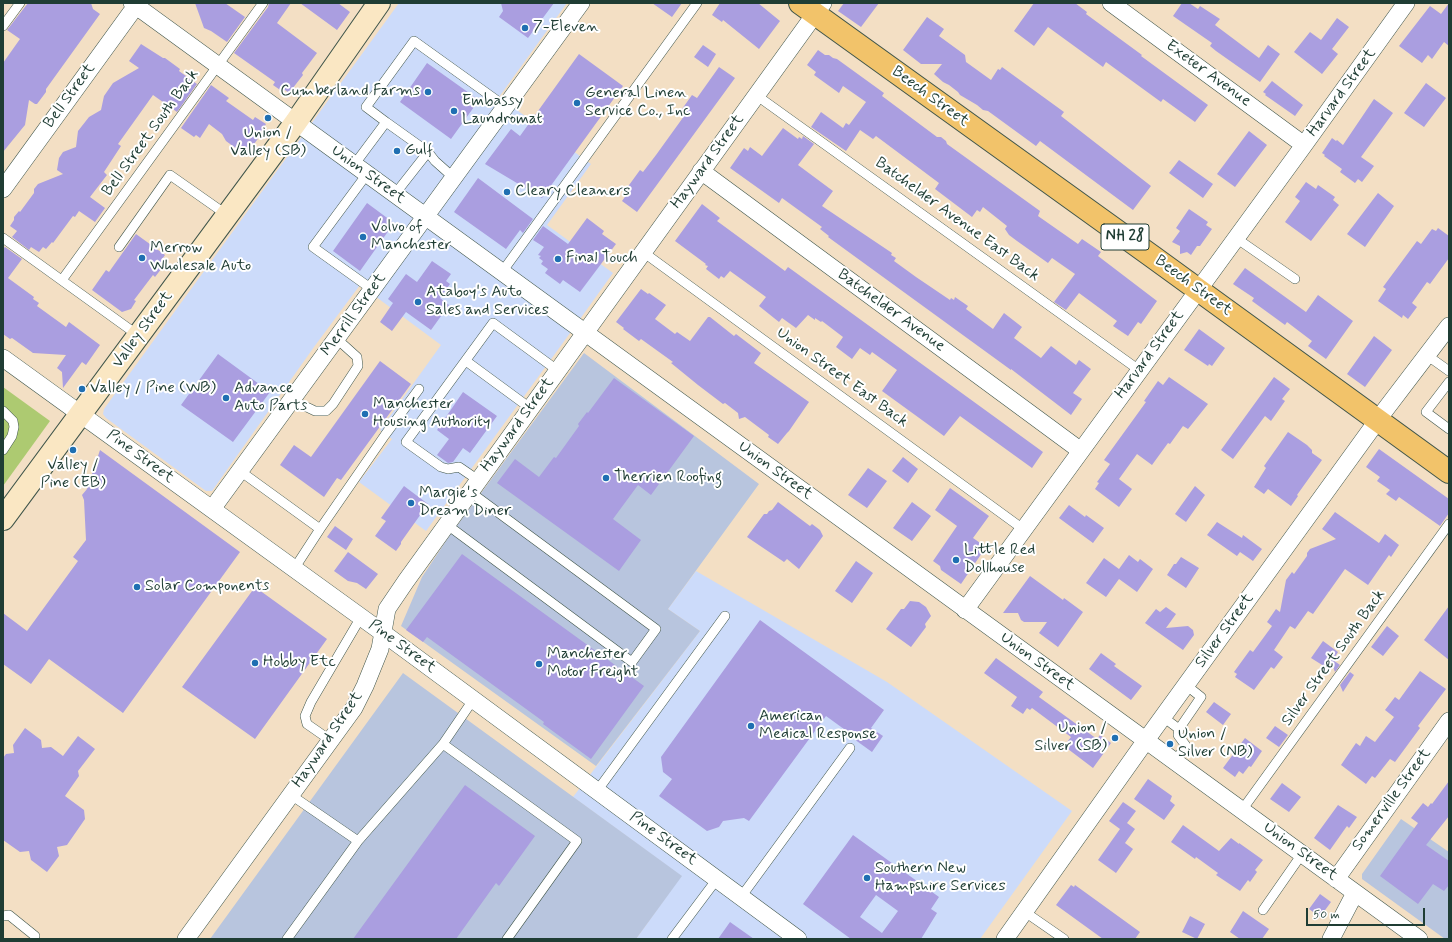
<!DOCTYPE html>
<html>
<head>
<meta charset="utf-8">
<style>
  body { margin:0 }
  #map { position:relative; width:1452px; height:942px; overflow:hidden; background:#f3dfc4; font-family:Mynerve,sans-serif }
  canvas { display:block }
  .frame { position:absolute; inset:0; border:4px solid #1f3d34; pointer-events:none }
  .scale { position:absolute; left:1306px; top:908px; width:119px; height:18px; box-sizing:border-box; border:2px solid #1f3d34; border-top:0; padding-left:5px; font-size:12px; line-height:14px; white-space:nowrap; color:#1f3d34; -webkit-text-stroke:3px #fff; paint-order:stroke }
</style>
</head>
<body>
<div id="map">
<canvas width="1452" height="942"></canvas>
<div class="frame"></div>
<div class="scale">50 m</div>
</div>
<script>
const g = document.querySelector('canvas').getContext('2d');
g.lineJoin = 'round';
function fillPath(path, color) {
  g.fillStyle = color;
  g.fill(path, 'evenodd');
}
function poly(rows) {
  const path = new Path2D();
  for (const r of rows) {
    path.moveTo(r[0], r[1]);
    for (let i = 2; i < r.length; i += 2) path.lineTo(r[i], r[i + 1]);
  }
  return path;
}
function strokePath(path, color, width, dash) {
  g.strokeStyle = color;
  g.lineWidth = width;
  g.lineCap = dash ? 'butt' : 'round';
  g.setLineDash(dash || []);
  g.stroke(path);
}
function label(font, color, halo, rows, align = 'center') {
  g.font = font + ' Mynerve,sans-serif';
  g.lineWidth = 4;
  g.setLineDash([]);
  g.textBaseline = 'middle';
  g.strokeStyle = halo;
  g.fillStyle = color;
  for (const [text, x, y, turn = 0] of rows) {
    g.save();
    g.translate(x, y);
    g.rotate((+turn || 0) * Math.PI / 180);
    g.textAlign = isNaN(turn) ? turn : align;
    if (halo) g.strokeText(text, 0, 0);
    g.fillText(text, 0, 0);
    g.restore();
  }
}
fillPath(poly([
  [399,3,567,3,499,97,591,164,547,225,613,273,565,340,426,531,359,482,392,439,380,430,441,345,360,285,314,347,212,491,206,491,106,418,103,414,104,409,162,329],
  [696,571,887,682,1072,811,980,939,636,939,681,876,573,797,700,631,668,609]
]), '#ccdbfa');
fillPath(poly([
  [584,353,759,484,668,609,700,631,596,766,401,626,422,577,448,538],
  [403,673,682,876,636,939,210,939],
  [1401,819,1449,852,1449,939,1445,939,1362,879,1362,874]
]), '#b8c5de');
fillPath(poly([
  [3,387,50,421,3,486]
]), '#adca71');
fillPath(poly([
  [28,3,91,3,93,9,100,14,46,89,46,92,37,104,35,104,29,100,25,125,3,152,3,63,20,39,7,30],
  [195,3,225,3,245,17,227,42,211,31,204,28],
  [269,3,291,3,277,23,317,53,302,73,303,75,289,93,285,90,283,92,273,85,275,82,234,53,268,7],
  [300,3,338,3,350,12,337,30],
  [501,3,554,3,528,38,499,17,503,11],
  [652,3,682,3,672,17],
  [720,3,758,3,780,21,759,49,723,20,722,22,712,15],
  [844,3,879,3,861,27,838,11],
  [1034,3,1075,3,1087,12,1086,14,1142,55,1141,56,1208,105,1195,122,1163,99,1161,102,1106,62,1103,67,1048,27,1034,46,1014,31],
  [1182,3,1189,3,1198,9,1200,6,1220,19,1215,25,1259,58,1268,45,1280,54,1260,82,1216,51,1210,46,1212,43,1173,16],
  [1449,3,1449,46,1444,42,1432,59,1428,55,1422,63,1399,46,1430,6,1441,14],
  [927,17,944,29,939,36,965,55,966,62,991,80,998,69,1000,70,1002,67,1064,112,1061,116,1151,186,1133,210,1040,141,1036,146,988,111,983,110,977,105,960,95,958,92,949,85,943,82,934,74,942,64,921,64,903,50],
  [1337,18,1349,27,1332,49,1338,54,1322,74,1294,52,1310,32,1321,40],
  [141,44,163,58,165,58,180,69,179,71,197,84,177,112,153,95,118,144,121,146,104,172,107,175,90,197,105,208,95,222,79,211,75,217,73,216,53,243,52,242,46,249,43,247,39,252,31,247,29,250,12,237,17,231,10,226,14,220,14,217,19,211,20,212,34,193,34,189,38,184,63,174,57,170,59,158,63,152,76,147,78,131,89,117,101,110,104,96,113,83,139,68,129,61],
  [703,45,716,54,708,67,694,57],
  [818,50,825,55,829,55,833,58,837,59,884,93,882,96,937,137,941,137,946,141,947,144,1040,211,1038,216,1078,244,1082,239,1101,252,1098,256,1157,301,1141,324,1138,322,1128,336,1113,326,1117,321,1079,293,1066,310,1054,302,1075,274,1052,258,1048,263,1017,241,1009,235,1005,229,1007,226,983,207,980,212,977,210,972,217,935,189,939,183,876,136,873,139,860,130,846,151,811,127,821,112,843,128,846,123,849,125,866,102,843,86,839,93,814,75,816,72,807,65],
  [579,54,623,86,542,198,485,164,511,129,520,136],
  [427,63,479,100,451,139,400,102],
  [719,67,735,78,637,212,622,201,627,194,624,192,640,170,643,172,656,155,687,112,682,109,692,95,697,98],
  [1272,81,1303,105,1295,116,1265,95,1266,94,1263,92],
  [1426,83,1446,98,1424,127,1404,113],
  [211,85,229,98,226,101,253,120,255,117,266,124,260,133,260,136,248,152,243,149,241,152,226,141,222,134,209,124,200,138,196,135,194,137,181,128],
  [1374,99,1393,113,1361,157,1374,166,1362,182,1358,179,1355,183,1340,172,1342,169,1324,156,1325,155,1322,153,1332,138,1336,141,1337,140,1343,145],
  [783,128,798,139,799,137,802,139,803,136,814,144,798,165,833,191,822,206,892,253,891,255,896,258,894,261,916,277,950,300,951,298,954,300,955,297,968,306,966,309,993,329,1004,313,1022,327,1014,338,1041,358,1051,346,1076,365,1079,360,1091,369,1073,393,1082,399,1071,415,1011,369,1011,370,828,237,829,236,820,229,822,227,782,198,779,203,730,168,744,148,748,151,750,147,762,156],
  [1249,131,1267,145,1235,187,1217,174],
  [1179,160,1213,184,1203,198,1169,173],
  [478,178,533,219,523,233,520,230,506,249,454,212],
  [1306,182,1316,189,1318,185,1335,197,1333,200,1339,205,1311,241,1285,222,1300,201,1295,197],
  [1378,193,1394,206,1365,247,1347,234],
  [367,203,394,223,360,271,333,251],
  [702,204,720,218,717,221,785,271,788,267,1043,452,1032,468,960,416,944,436,882,391,897,370,872,352,870,355,860,348,852,359,836,347,843,337,822,321,821,322,815,318,815,320,808,315,796,328,782,318,779,322,759,306,766,297,730,271,724,278,721,276,719,279,706,269,708,266,705,265,706,264,675,241],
  [1189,209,1208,222,1206,225,1212,229,1200,246,1197,246,1191,255,1187,252,1180,254,1180,246,1172,242,1180,231,1176,228],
  [587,218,604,231,602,234,616,244,580,292,563,280,560,284,545,273,548,269,541,264,543,261,539,258,541,256,538,255,544,247,533,240,543,226,568,244],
  [1438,228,1449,236,1449,258,1430,284,1427,282,1412,303,1417,307,1408,319,1403,315,1402,318,1378,301,1386,289,1383,287,1417,241,1421,244,1432,229,1436,231],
  [136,234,165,255,161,261,165,264,155,277,153,275,134,300,136,301,131,309,122,312,92,290,106,270,109,272],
  [5,247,22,259,8,278,34,297,33,299,39,303,37,306,66,327,69,322,100,345,86,365,82,362,63,388,62,372,57,368,66,355,33,353,12,338,10,339,3,334,3,249],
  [432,261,451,274,446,281,450,284,440,298,449,305,431,330,406,312,392,331,380,322,393,303,388,299,406,274,417,282],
  [1245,268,1306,312,1318,295,1353,321,1326,359,1308,346,1312,341,1287,322,1285,325,1252,301,1254,298,1233,284],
  [641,289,648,294,649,293,666,305,655,319,675,334,677,332,690,341,708,317,710,317,734,336,736,334,761,353,754,363,809,402,789,431,787,433,778,444,768,437,769,435,745,417,739,419,738,413,725,403,723,404,698,385,671,363,673,362,641,339,639,341,623,329,624,328,616,322],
  [1199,329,1225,348,1212,366,1209,364,1208,366,1184,350],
  [1374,336,1392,350,1365,387,1347,374],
  [218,354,270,392,233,442,181,405],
  [380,361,411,384,341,480,337,478,324,497,280,465,294,445,311,457],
  [1169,377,1208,404,1188,429,1183,426,1170,444,1168,443,1152,465,1137,454,1119,479,1132,489,1119,507,1095,489,1099,483,1097,482,1110,464,1104,460,1146,402,1144,401,1158,381,1163,385],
  [1274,377,1290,389,1282,399,1285,401,1271,421,1265,416,1233,459,1221,450],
  [614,378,694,436,651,495,638,485,613,519,641,540,619,571,497,483,515,459,539,477,554,457,556,458,579,426,578,424,587,412,588,413],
  [463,392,497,416,470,453,463,448,453,462,448,463,437,455,449,439,437,430],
  [1288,432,1307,445,1312,450,1312,453,1322,460,1297,495,1298,496,1291,506,1268,489,1264,494,1254,487,1266,468,1264,466],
  [1379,449,1449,499,1449,513,1440,526,1399,497,1396,501,1386,494,1390,490,1377,481,1380,477,1366,467],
  [100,450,240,552,123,713,49,659,31,684,3,664,3,613,27,631,78,561,73,557,86,540,84,500,82,495,87,489],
  [903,457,918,469,908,483,892,471],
  [868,468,887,481,867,508,848,495],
  [404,486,428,504,401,542,401,544,396,551,375,536,386,521,381,518],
  [1195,486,1205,495,1186,522,1175,514],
  [950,488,989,516,973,538,986,547,961,584,941,570,940,566,933,561,957,526,935,510],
  [778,502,810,526,812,524,820,530,823,536,799,569,787,559,784,562,747,537,764,514,767,514,769,511,772,510],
  [912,502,931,516,912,541,893,528],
  [1069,505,1085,517,1086,515,1104,528,1093,543,1059,518],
  [1335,512,1379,543,1385,534,1399,545,1391,557,1389,555,1368,585,1345,569,1313,614,1308,611,1295,629,1290,626,1274,650,1283,657,1274,669,1271,667,1254,690,1235,677,1237,674,1234,672,1250,650,1253,652,1272,626,1267,622,1276,609,1280,612,1286,580,1292,572,1294,574,1307,556,1307,553,1310,549,1336,539,1322,529],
  [1217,522,1242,538,1243,535,1262,549,1253,561,1240,552,1237,556,1207,535],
  [335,526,353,539,346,550,327,537],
  [348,552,378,574,366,589,357,583,348,581,334,571],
  [462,554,644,686,591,759,543,724,544,722,427,637,423,642,406,630],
  [1129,555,1138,562,1140,559,1153,569,1137,592,1119,579,1106,597,1086,583,1104,558,1119,569],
  [1181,557,1199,568,1186,588,1167,575,1174,564,1176,564],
  [856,561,873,573,852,603,835,591],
  [1030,576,1063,600,1064,598,1083,612,1058,647,1039,633,1047,622,1024,622,1021,620,1018,613,1003,613],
  [255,587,327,639,255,739,182,687],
  [910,601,919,602,926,607,931,616,925,624,926,627,911,647,886,629,901,609,904,609],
  [1449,606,1449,660,1424,640],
  [1166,607,1176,614,1166,628,1188,626,1193,630,1194,635,1183,650,1145,623,1156,609,1160,612],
  [760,620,884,710,871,728,883,736,872,752,847,734,848,732,826,716,749,821,744,818,723,821,719,827,707,831,659,796,672,779,663,772,661,757],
  [1387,626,1399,636,1383,656,1371,647],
  [1323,641,1338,652,1333,660,1340,665,1335,672,1331,662,1327,668,1311,658],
  [1101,653,1116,664,1114,666,1142,686,1131,700,1089,669],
  [996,658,1043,692,1039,697,1097,739,1100,735,1111,743,1093,768,1064,746,1071,737,1032,708,1030,710,1027,708,1023,714,1011,706,1017,697,984,673],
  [1420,671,1446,689,1418,726,1420,728,1395,762,1390,759,1375,778,1372,776,1366,784,1341,765,1356,743,1360,746,1366,736,1375,742,1394,717,1385,710,1395,697,1399,700],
  [1350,672,1354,675,1343,692,1340,685],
  [1214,702,1231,714,1223,725,1206,712],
  [1275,726,1288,735,1279,747,1266,738],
  [25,728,41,740,42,748,51,747,63,756,78,736,95,749,78,771,79,776,65,796,84,810,85,819,67,845,57,847,59,856,47,872,31,860,29,851,20,852,3,840,3,758,6,754,14,753,13,745],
  [1245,738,1262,751,1251,767,1249,766,1243,774,1239,771,1235,777,1223,768],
  [1148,779,1172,796,1170,801,1175,805,1164,820,1134,799],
  [1449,781,1449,816,1426,845,1449,861,1449,885,1444,891,1433,884,1418,904,1380,876,1418,823,1411,818,1423,803,1428,807,1431,803,1432,804],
  [1282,783,1301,797,1289,812,1270,799],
  [465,785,535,836,499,886,496,883,456,939,353,939],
  [1123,802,1136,811,1127,823,1135,829,1125,843,1133,849,1116,873,1098,860,1120,829,1109,821],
  [1338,805,1357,817,1349,828,1347,826,1330,850,1314,838],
  [1183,825,1219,851,1231,838,1239,844,1239,843,1263,860,1255,870,1257,872,1250,882,1248,880,1240,891,1216,875,1218,873,1196,857,1195,859,1171,842],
  [853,835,939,897,931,909,937,913,921,939,851,939,803,904],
  [876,895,898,911,882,933,860,917],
  [1071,885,1074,887,1075,885,1140,932,1135,939,1103,939,1056,905],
  [1320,894,1331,902,1320,917,1309,909],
  [1243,911,1269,929,1262,939,1240,939,1230,932],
  [1190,916,1205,924,1197,939,1182,932],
  [730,922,754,939,718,939]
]), '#aa9ee0');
const lane = poly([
  [3,26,20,3],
  [756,95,1139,370],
  [386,122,366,107,414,41,506,107],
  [428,152,435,161,454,178],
  [354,165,386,122,428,152,395,194],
  [367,174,313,247,373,290],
  [3,238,139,336],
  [1236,238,1295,279],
  [119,247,170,175,227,215],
  [643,252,1023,529],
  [502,272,697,3],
  [62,280,263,3],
  [1428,356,1449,371],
  [466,361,530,408],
  [1449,382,1426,412,1449,429],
  [292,400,315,411,326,411,333,404,358,366,357,357,337,339],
  [3,411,13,421,14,427,12,436,3,450],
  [240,471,320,529],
  [478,480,459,467,448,469,441,467,406,442,493,323,557,370],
  [446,524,632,662,656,629,469,491],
  [294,569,320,529,385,435,419,389],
  [1163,717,1179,729,1201,697,1186,685],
  [330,740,307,724,305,716,311,702,361,617],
  [443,744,577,841,507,939],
  [1175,761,1186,746,1178,735,1179,729],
  [597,791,725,616],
  [291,795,358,841],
  [1242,810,1449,524],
  [741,897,850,748],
  [1263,910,1302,854],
  [1025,912,1064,939],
  [3,916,9,915,35,936],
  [287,939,358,841,443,744,473,700],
  [672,939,717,879]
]);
const street = poly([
  [132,3,1419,939],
  [1111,3,1304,145],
  [701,171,1081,451],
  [3,189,138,3],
  [3,358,383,633,798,939],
  [212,509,581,3],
  [965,610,1304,145,1406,3],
  [1336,879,1449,721],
  [186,939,354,708,365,686,380,649,387,609,406,581,823,3],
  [1005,939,1154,729,1288,544,1385,410,1449,326],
  [1331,939,1355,893]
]);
const secondary = poly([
  [3,519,296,122,379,3]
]);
const primary = poly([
  [800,3,1153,257,1449,472]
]);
strokePath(lane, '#3f554a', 10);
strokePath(street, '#3f554a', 18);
strokePath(secondary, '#3f554a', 24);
strokePath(primary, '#3f554a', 24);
strokePath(lane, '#fff', 9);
strokePath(street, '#fff', 17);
strokePath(secondary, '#fae7c3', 22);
strokePath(primary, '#f2c36a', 22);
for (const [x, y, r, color] of [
  [525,28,4,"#1f6fb2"],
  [428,92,4,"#1f6fb2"],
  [577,103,4,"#1f6fb2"],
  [454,111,4,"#1f6fb2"],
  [268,118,4,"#1f6fb2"],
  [397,151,4,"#1f6fb2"],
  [507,192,4,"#1f6fb2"],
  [363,237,4,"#1f6fb2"],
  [142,258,4,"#1f6fb2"],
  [558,259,4,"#1f6fb2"],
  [418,302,4,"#1f6fb2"],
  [82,389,4,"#1f6fb2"],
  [226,398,4,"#1f6fb2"],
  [365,414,4,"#1f6fb2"],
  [73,450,4,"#1f6fb2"],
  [606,478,4,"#1f6fb2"],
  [411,503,4,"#1f6fb2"],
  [956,560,4,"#1f6fb2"],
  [137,587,4,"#1f6fb2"],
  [255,663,4,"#1f6fb2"],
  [539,664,4,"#1f6fb2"],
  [751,726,4,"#1f6fb2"],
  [1115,738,4,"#1f6fb2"],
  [1170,744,4,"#1f6fb2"],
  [867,878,4,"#1f6fb2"]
]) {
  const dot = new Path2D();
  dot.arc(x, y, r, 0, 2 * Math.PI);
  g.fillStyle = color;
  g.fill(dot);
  strokePath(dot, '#fff', 1.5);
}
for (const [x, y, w] of [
  [1125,237,48]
]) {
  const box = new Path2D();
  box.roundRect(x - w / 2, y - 13, w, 26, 3);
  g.fillStyle = '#fff';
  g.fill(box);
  strokePath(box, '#1f3d34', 1);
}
label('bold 15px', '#1f3d34', null, [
  ["NH 28",1125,237]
]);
label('16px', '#1f3d34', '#fff', [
  ["7-Eleven",533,28],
  ["Cumberland Farms",420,92,"right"],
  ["General Linen",585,94],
  ["Service Co., Inc",585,112],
  ["Embassy",462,102],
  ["Laundromat",462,120],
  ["Union /",268,134,"center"],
  ["Valley (SB)",268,152,"center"],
  ["Gulf",405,151],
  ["Cleary Cleaners",515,192],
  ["Volvo of",371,228],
  ["Manchester",371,246],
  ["Merrow",150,249],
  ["Wholesale Auto",150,267],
  ["Final Touch",566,259],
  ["Ataboy's Auto",426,293],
  ["Sales and Services",426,311],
  ["Valley / Pine (WB)",90,389],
  ["Advance",234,389],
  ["Auto Parts",234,407],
  ["Manchester",373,405],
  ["Housing Authority",373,423],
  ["Valley /",73,466,"center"],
  ["Pine (EB)",73,484,"center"],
  ["Therrien Roofing",614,478],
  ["Margie's",419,494],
  ["Dream Diner",419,512],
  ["Little Red",964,551],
  ["Dollhouse",964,569],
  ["Solar Components",145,587],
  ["Manchester",547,655],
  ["Motor Freight",547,673],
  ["Hobby Etc",263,663],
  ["American",759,717],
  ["Medical Response",759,735],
  ["Union /",1107,729,"right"],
  ["Silver (SB)",1107,747,"right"],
  ["Union /",1178,735],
  ["Silver (NB)",1178,753],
  ["Southern New",875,869],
  ["Hampshire Services",875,887]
], 'left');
label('16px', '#1f3d34', '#fff', [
  ["Exeter Avenue",1208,74,36],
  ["Harvard Street",1342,93,-54],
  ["Bell Street",70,96,-54],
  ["Beech Street",930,97,36],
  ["Bell Street South Back",151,133,-54],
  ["Hayward Street",708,162,-54],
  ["Union Street",368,175,36],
  ["Batchelder Avenue East Back",957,220,36],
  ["Beech Street",1193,286,36],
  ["Batchelder Avenue",891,311,36],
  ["Merrill Street",354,315,-54],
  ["Valley Street",143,330,-54],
  ["Harvard Street",1150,355,-54],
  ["Union Street East Back",842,378,36],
  ["Hayward Street",518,425,-54],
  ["Pine Street",140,457,36],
  ["Union Street",775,471,36],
  ["Silver Street",1225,631,-54],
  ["Pine Street",402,647,36],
  ["Silver Street South Back",1334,658,-54],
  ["Union Street",1037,662,36],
  ["Hayward Street",328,740,-56],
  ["Somerville Street",1392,800,-54],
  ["Pine Street",663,839,36],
  ["Union Street",1300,852,36]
]);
</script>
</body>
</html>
